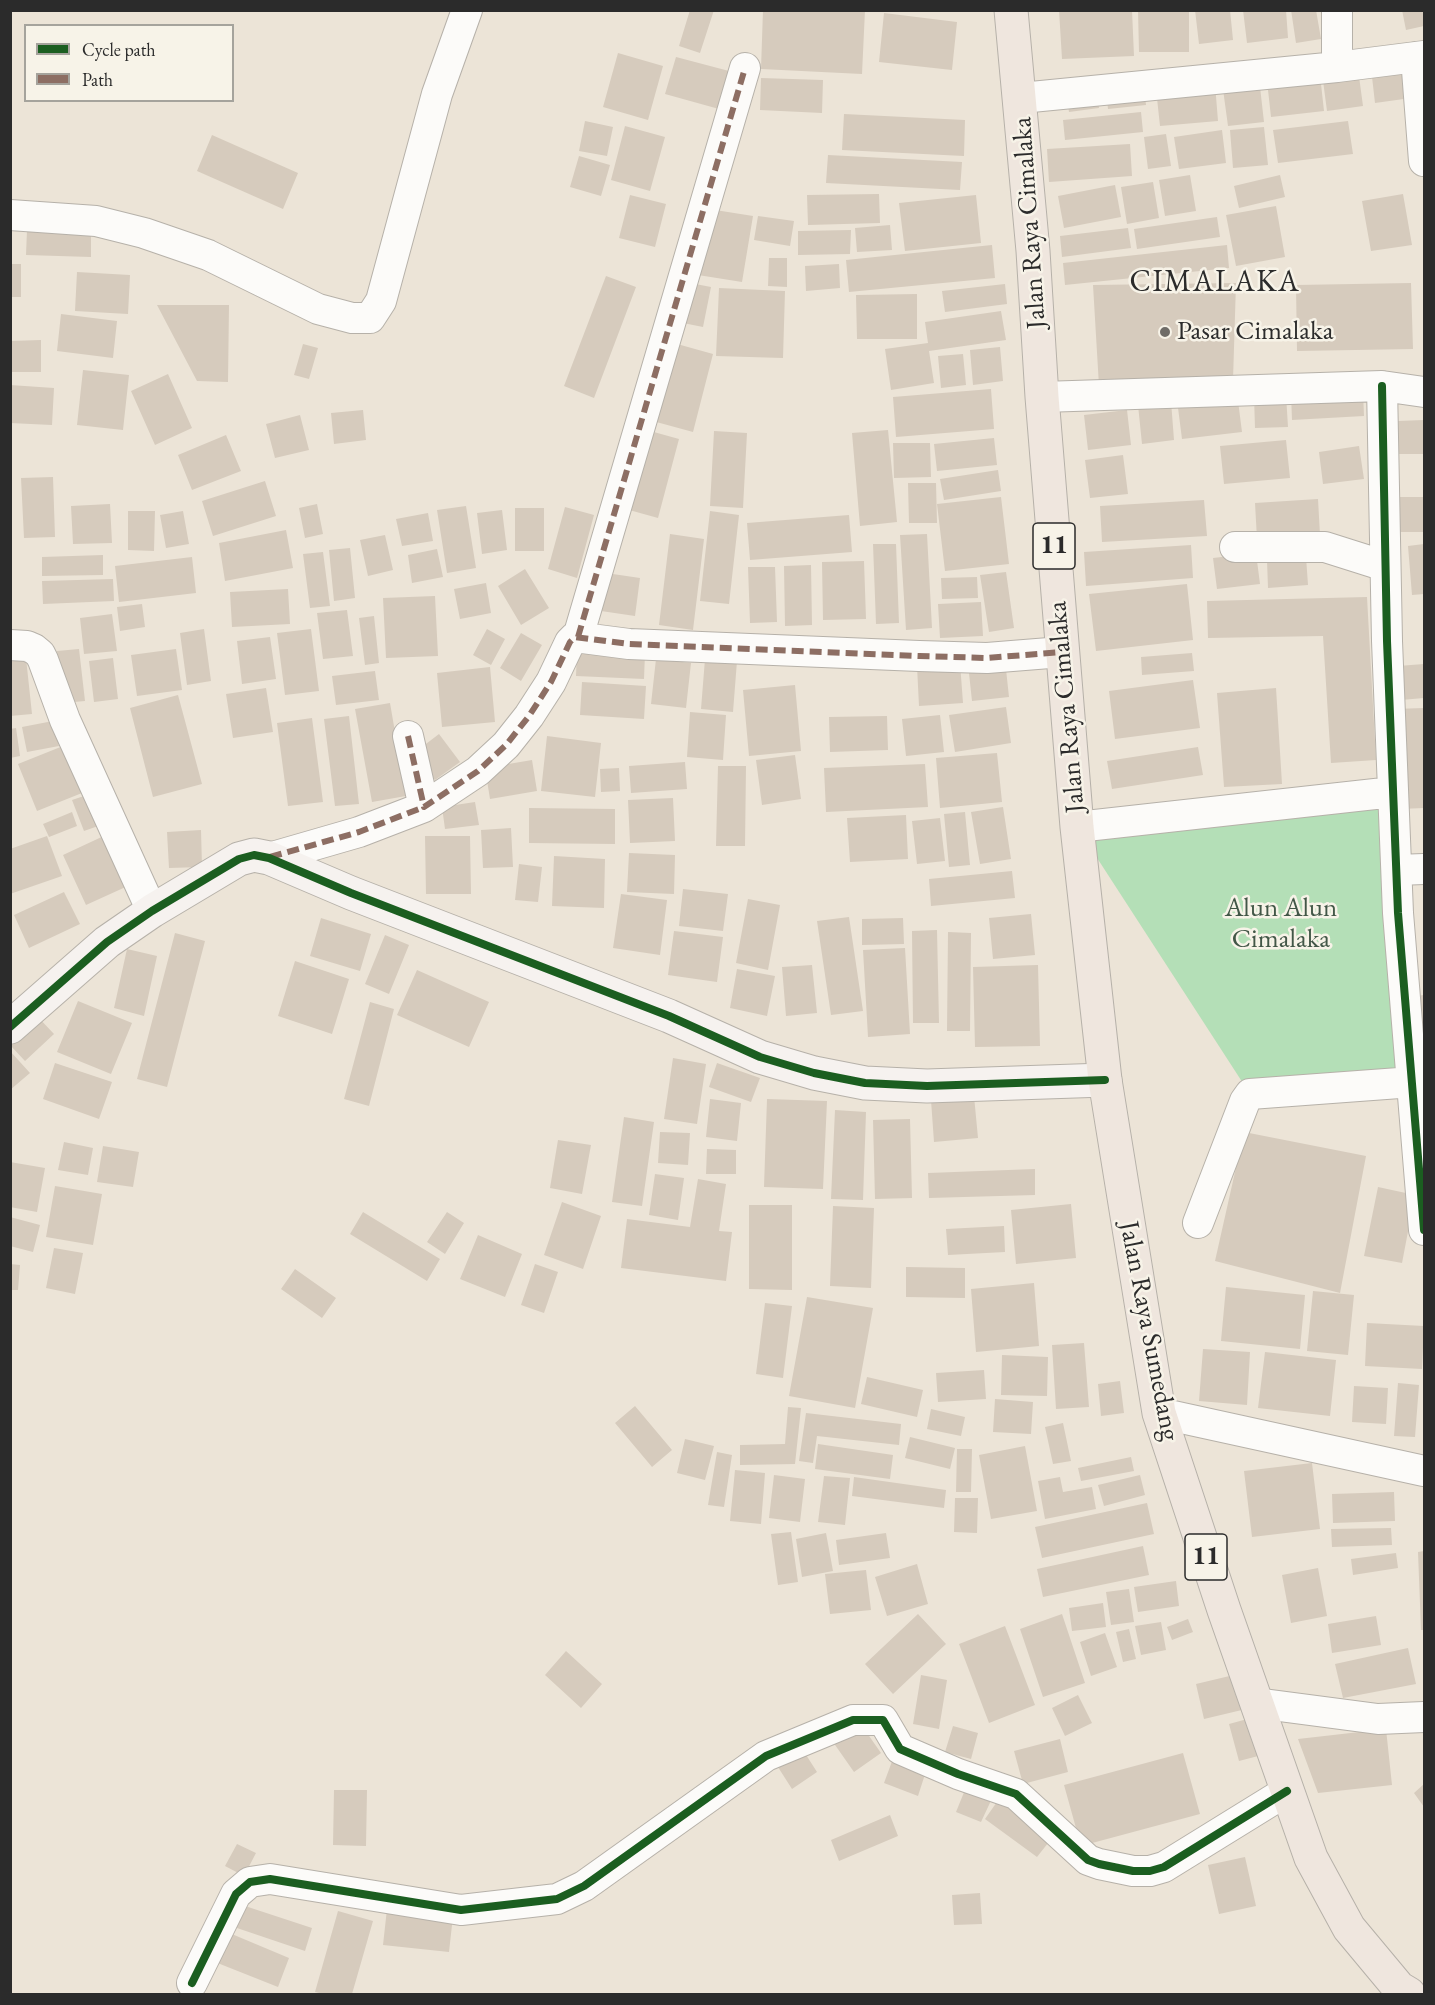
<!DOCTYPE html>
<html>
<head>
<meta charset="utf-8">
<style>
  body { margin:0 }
  #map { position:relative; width:1435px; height:2005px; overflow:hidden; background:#ece4d7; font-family:"EB Garamond",serif }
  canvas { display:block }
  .frame { position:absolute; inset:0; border:12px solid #2b2b2b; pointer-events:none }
  .legend { position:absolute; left:24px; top:24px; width:210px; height:78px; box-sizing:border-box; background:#f7f3e8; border:2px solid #a5a39c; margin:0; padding:8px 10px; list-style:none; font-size:18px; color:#2b2b2b }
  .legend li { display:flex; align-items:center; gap:12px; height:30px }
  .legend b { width:30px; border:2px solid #a5a39c }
</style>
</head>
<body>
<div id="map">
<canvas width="1435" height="2005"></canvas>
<div class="frame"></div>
<ul class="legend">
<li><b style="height:8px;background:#1b5e20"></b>Cycle path</li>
<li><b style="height:8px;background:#8d6e63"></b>Path</li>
</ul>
</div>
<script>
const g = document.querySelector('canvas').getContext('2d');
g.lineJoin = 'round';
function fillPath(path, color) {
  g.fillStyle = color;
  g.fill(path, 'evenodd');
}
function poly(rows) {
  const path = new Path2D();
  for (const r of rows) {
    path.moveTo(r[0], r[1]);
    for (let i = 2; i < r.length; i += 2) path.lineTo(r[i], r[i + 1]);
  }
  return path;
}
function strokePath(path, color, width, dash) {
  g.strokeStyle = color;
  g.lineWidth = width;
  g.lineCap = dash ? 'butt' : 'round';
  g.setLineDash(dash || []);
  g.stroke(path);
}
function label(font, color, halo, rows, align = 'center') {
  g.font = font + ' "EB Garamond",serif';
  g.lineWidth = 5;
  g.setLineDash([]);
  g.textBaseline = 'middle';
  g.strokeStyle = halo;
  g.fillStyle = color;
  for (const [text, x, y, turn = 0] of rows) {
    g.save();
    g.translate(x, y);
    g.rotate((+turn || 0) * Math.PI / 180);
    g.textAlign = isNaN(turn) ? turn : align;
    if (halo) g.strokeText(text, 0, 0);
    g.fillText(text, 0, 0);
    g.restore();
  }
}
fillPath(poly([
  [1393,792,1413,1082,1250,1094,1077,827]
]), '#b4dfb7');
fillPath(poly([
  [690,10,714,10,700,53,679,46],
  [763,10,865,10,862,74,761,69],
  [1059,10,1132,10,1134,56,1062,59],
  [1138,10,1189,10,1189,52,1139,52],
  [1195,10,1230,10,1233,40,1199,44],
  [1243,10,1286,10,1288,38,1247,43],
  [1291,10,1316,10,1321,39,1296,43],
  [1402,10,1424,10,1424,26,1406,30],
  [884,13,957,22,952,70,879,62],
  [618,53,663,66,648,120,603,107],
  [676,57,729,71,719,109,665,94],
  [1406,63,1411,98,1375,103,1371,68],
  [1358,69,1363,106,1327,111,1322,73],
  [1320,75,1324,111,1271,117,1267,81],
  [761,78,823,80,822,113,760,110],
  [1259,78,1264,122,1228,126,1222,82],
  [1215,84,1218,121,1160,126,1156,89],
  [1144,87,1146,105,1108,109,1106,91],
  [1097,94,1099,108,1069,112,1067,98],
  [1141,112,1143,132,1065,140,1063,120],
  [844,114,965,120,964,156,842,150],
  [585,121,613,127,607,156,579,151],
  [1348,121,1353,154,1278,163,1273,130],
  [625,126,665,137,650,191,611,180],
  [1264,127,1268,165,1233,168,1230,130],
  [1222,130,1226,163,1179,169,1174,137],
  [1166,134,1171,166,1148,169,1144,137],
  [212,135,298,173,283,209,197,171],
  [1130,144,1132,176,1049,182,1047,149],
  [828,155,962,162,960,190,826,183],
  [579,156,610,165,601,196,570,187],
  [1190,175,1196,211,1165,216,1159,180],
  [1280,175,1285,197,1239,208,1234,186],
  [1153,182,1159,218,1127,224,1121,187],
  [1115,185,1121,217,1064,228,1058,196],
  [879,194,880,223,808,225,807,195],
  [1403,194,1412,245,1371,251,1362,201],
  [630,195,666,204,655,247,619,238],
  [976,195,981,243,905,251,899,203],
  [1276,206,1285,257,1236,266,1226,215],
  [709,209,753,216,742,282,698,275],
  [758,216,794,221,790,246,754,240],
  [1217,217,1220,237,1137,249,1134,229],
  [890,225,892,250,857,252,855,228],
  [1128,228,1131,248,1062,257,1060,236],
  [27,230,91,233,91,257,26,255],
  [851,230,850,254,798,255,798,231],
  [992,245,995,278,849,292,846,260],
  [1227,245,1229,268,1065,285,1063,263],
  [769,258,787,258,787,287,768,286],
  [10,264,21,264,21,297,10,297],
  [839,264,840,288,806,291,805,266],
  [77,272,130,275,128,314,75,311],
  [606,276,636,287,594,398,564,386],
  [685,282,711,287,703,327,678,322],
  [1236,283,1233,380,1099,386,1093,285],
  [1411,283,1413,349,1297,351,1296,285],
  [1005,284,1007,304,945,312,942,291],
  [719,288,785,291,783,358,716,356],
  [917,294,917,339,857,339,856,295],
  [157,305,229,305,228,382,197,381],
  [1001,311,1006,340,929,351,934,383,891,390,885,349,928,343,925,322],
  [61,314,117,321,113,358,57,351],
  [41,340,41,372,10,372,10,341],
  [670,342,713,354,693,432,649,420],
  [303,344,318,348,309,379,294,375],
  [1000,347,1003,381,973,385,970,350],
  [963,354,966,385,941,388,938,356],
  [83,370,129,375,123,430,77,425],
  [168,374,192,428,155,445,131,391],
  [10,385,54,388,52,425,10,423],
  [991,389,994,429,896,437,893,397],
  [1363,391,1364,416,1292,420,1291,394],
  [1237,393,1242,432,1182,439,1177,400],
  [1286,395,1288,427,1255,428,1254,396],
  [1171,401,1174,440,1142,444,1138,405],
  [363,410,366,440,334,444,331,413],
  [1127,410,1131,445,1088,450,1084,415],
  [300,415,309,450,275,458,266,424],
  [1424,420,1424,454,1399,454,1398,421],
  [643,429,679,439,658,518,622,508],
  [888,430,897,522,860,526,852,433],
  [714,431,747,433,743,508,710,506],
  [226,435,241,471,192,490,178,455],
  [994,438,997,465,937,471,934,444],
  [1286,440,1290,478,1224,484,1220,446],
  [893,443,930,443,931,477,894,478],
  [1359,446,1364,479,1323,484,1319,452],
  [1123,455,1128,494,1090,498,1085,460],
  [998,470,1001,491,944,500,940,479],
  [53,477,55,537,24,538,21,478],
  [265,481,276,516,213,536,202,501],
  [908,483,936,483,937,523,909,523],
  [1001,497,1009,564,945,571,937,504],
  [1388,497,1424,497,1424,532,1388,532],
  [1318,499,1320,535,1257,539,1255,503],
  [1204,500,1207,536,1102,542,1100,506],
  [110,504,112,543,73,544,71,506],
  [317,504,323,534,305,538,299,508],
  [466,506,476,568,447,573,437,510],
  [565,507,594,515,577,578,548,569],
  [515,508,544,508,544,551,515,551],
  [502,510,507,550,482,554,477,513],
  [128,511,155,511,154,551,128,550],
  [183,511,189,544,166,548,160,515],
  [710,511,739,515,729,604,700,601],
  [428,513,433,541,402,546,396,519],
  [849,515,852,552,750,560,747,523],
  [286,530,293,568,225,581,219,543],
  [670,534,704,539,693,630,659,625],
  [927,534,932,628,906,630,900,535],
  [385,535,393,570,368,576,360,540],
  [873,544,896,544,899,623,876,624],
  [1424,544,1424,594,1412,595,1408,546],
  [1191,545,1193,578,1086,586,1084,552],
  [350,548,355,598,334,601,329,550],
  [437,549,443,577,412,583,408,555],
  [323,552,330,606,310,608,303,554],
  [1256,553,1260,584,1217,589,1213,558],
  [103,555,103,575,42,576,42,557],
  [192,557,196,593,119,602,115,566],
  [1306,557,1308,585,1268,588,1267,560],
  [864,561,866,619,823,620,822,562],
  [811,565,812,625,785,626,784,566],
  [748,567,775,567,777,622,750,623],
  [525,569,549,608,521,625,498,586],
  [1006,572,1014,628,989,632,980,575],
  [606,573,640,578,635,616,601,611],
  [977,577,978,598,942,599,941,578],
  [113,579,114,601,43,604,42,581],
  [486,583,491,613,460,619,454,589],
  [1187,584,1193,640,1096,651,1089,594],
  [288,589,290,624,232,627,230,592],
  [435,596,438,656,386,658,383,598],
  [1367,597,1376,760,1331,763,1323,636,1208,638,1207,601],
  [981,602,983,636,940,638,938,604],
  [142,604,145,627,120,631,117,607],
  [347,610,353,656,323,659,317,613],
  [112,614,117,651,84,654,80,618],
  [374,616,379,663,365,665,359,618],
  [204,629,211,681,187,685,180,633],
  [311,629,319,691,285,695,277,633],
  [487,629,505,639,491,665,473,655],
  [521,633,542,645,521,681,500,668],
  [270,637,276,679,242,684,237,641],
  [79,649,85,701,63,703,57,651],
  [176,649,182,690,137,696,131,655],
  [577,650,645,653,644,679,576,676],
  [1192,653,1194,671,1142,675,1141,657],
  [26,658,32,714,10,716,10,660],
  [113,658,118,699,94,702,89,661],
  [656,659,691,663,686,708,651,704],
  [705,659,737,661,733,712,701,709],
  [1005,660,1009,697,972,701,968,664],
  [960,663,963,703,919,706,917,666],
  [1424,664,1424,698,1401,700,1398,666],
  [490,667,495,722,442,727,437,673],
  [375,671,379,700,336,705,332,676],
  [1193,680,1200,728,1115,739,1109,691],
  [582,682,646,686,644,719,580,715],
  [795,685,801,751,749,756,743,690],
  [266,688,273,732,233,738,226,694],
  [1276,688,1282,784,1224,787,1217,693],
  [178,695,202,784,153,797,130,708],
  [390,703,406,796,372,802,355,709],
  [1006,707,1011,743,955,752,949,715],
  [1424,708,1424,808,1400,809,1395,709],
  [690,712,726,715,723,760,687,757],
  [940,715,944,752,906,756,902,719],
  [349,716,359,804,335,806,324,719],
  [887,716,888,750,830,752,829,717],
  [312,718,323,802,288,806,277,723],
  [53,721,59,746,27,752,22,727],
  [16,728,20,756,10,758,10,729],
  [439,734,460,762,435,780,414,753],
  [547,736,601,743,595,797,541,791],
  [63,746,82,793,37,811,18,764],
  [1198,747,1203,775,1112,789,1107,761],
  [997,753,1002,802,940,808,936,758],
  [795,755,801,799,762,805,756,760],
  [532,760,537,791,490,799,485,768],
  [685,762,687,789,631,793,629,766],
  [925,764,928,807,826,812,824,768],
  [718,766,746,766,745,846,716,846],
  [619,768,620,791,601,792,600,769],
  [90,794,101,825,84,831,72,800],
  [673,798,675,841,630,843,628,800],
  [475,802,479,825,445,829,442,807],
  [1003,807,1011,859,980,864,971,812],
  [529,808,615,809,615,844,529,843],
  [72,812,77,826,49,837,43,824],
  [965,812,970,865,949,867,944,814],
  [906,815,908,859,850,862,847,818],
  [940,818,945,861,917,864,912,821],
  [511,828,513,867,483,868,481,830],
  [201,830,202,867,169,868,167,832],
  [108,834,130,885,86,905,63,855],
  [47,836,62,876,10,894,10,849],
  [425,836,470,836,471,894,426,894],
  [629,853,675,855,674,894,627,892],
  [554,856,605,859,604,908,552,906],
  [519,864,542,867,538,902,515,900],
  [1012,871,1015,898,931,906,929,879],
  [683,889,728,894,723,931,679,926],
  [64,892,80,924,29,948,14,915],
  [621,894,667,900,660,955,613,948],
  [748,899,780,905,768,970,736,963],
  [1031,914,1035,955,993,959,989,918],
  [849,917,863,1011,831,1015,817,921],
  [321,918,371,934,360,971,310,956],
  [903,918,904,944,862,945,862,919],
  [937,930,939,1023,913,1023,912,931],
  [674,931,723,937,717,982,668,975],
  [948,932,971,933,970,1031,947,1031],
  [175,933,205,941,167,1087,137,1079],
  [385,935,409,945,389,994,365,984],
  [905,948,910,1034,868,1037,863,950],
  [127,949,157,956,144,1016,114,1008],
  [295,961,349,979,332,1034,278,1016],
  [812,965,817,1013,786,1016,782,967],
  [1038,965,1040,1046,975,1047,973,967],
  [737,969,775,976,767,1016,730,1008],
  [417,970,489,1002,469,1047,397,1015],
  [1424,995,1424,1029,1418,1030,1414,996],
  [78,1001,132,1023,111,1074,57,1052],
  [370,1002,394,1009,369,1106,344,1099],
  [37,1016,54,1034,25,1061,10,1045,10,1041],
  [10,1051,30,1073,10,1090],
  [673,1058,706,1064,697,1124,664,1119],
  [55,1063,112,1082,99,1119,43,1099],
  [717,1063,760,1078,751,1102,709,1087],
  [974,1096,978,1138,934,1142,931,1100],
  [710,1099,741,1103,737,1141,706,1137],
  [767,1099,827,1101,823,1189,764,1187],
  [835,1110,866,1112,863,1200,831,1199],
  [624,1117,654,1122,642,1206,612,1202],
  [910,1119,912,1198,875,1199,873,1120],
  [660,1132,690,1133,688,1165,658,1163],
  [1244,1132,1366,1156,1340,1293,1215,1261],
  [558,1140,591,1145,582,1194,550,1188],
  [64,1142,93,1148,88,1175,58,1170],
  [103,1146,139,1152,133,1187,97,1182],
  [707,1149,736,1150,736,1174,706,1174],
  [10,1162,45,1168,37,1212,10,1207],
  [1035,1169,1035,1195,929,1198,928,1173],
  [655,1174,684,1178,678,1220,649,1215],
  [698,1179,726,1184,719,1231,732,1232,726,1281,621,1268,627,1219,690,1227],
  [55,1186,102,1194,93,1245,46,1237],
  [1378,1187,1415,1195,1402,1263,1364,1256],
  [562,1202,601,1216,583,1269,544,1255],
  [1071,1204,1076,1258,1016,1264,1011,1210],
  [749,1205,792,1205,792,1290,749,1289],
  [833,1206,874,1208,871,1288,830,1286],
  [363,1212,440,1259,427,1281,350,1234],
  [447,1212,464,1223,445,1254,427,1242],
  [10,1217,40,1225,33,1252,10,1246],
  [1004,1226,1005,1252,948,1255,946,1229],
  [478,1235,522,1254,505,1297,460,1279],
  [54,1248,83,1253,75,1294,46,1288],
  [10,1264,20,1265,18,1290,10,1290],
  [535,1264,558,1272,544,1313,521,1305],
  [906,1267,965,1268,965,1298,906,1297],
  [295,1269,336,1298,322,1318,281,1289],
  [1034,1283,1039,1346,976,1352,971,1289],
  [1226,1287,1305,1295,1300,1349,1221,1341],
  [1313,1291,1354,1295,1348,1355,1307,1351],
  [807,1297,873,1308,855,1408,789,1396],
  [765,1303,792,1306,783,1378,756,1374],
  [1367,1323,1424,1326,1422,1369,1365,1366],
  [1084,1343,1089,1407,1056,1409,1052,1345],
  [1203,1349,1250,1352,1247,1405,1199,1401],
  [1265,1352,1336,1360,1330,1416,1258,1408],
  [1002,1355,1048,1357,1047,1396,1001,1395],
  [984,1370,986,1399,938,1402,936,1373],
  [867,1377,923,1390,917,1417,861,1404],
  [1120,1381,1124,1413,1101,1416,1098,1384],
  [1398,1383,1419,1385,1415,1437,1394,1436],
  [1354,1386,1388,1388,1386,1424,1352,1422],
  [995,1399,1033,1402,1031,1434,993,1432],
  [635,1406,672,1450,652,1467,615,1423],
  [788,1407,801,1408,795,1464,740,1465,740,1445,785,1444],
  [931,1409,965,1417,961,1436,927,1429],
  [806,1413,901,1424,899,1445,817,1436,813,1463,799,1461],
  [1063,1423,1071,1461,1053,1464,1045,1427],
  [910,1437,955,1448,950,1469,905,1458],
  [685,1439,714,1446,705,1480,677,1473],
  [818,1444,893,1455,890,1479,815,1469],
  [1025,1446,1037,1511,991,1519,979,1455],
  [957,1449,972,1449,971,1492,956,1492],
  [717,1452,732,1455,724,1507,708,1505],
  [1131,1457,1134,1471,1081,1481,1078,1468],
  [1312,1463,1320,1529,1252,1537,1244,1471],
  [735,1470,765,1473,761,1524,730,1521],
  [774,1475,805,1479,800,1522,769,1518],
  [1140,1475,1145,1495,1104,1506,1098,1485],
  [824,1476,850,1478,845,1525,818,1522],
  [854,1477,946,1490,944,1508,852,1496],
  [1060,1477,1063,1492,1092,1487,1096,1509,1045,1519,1038,1481],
  [1394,1492,1395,1521,1333,1523,1332,1494],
  [955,1498,978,1498,977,1533,954,1532],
  [1147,1503,1154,1534,1042,1558,1035,1527],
  [1391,1528,1392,1545,1332,1547,1331,1529],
  [791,1532,798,1582,778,1585,771,1534],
  [826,1533,833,1571,802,1577,796,1539],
  [886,1533,890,1558,839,1565,836,1540],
  [1143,1546,1149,1575,1043,1597,1037,1569],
  [1424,1551,1424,1630,1421,1630,1418,1552],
  [1396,1553,1398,1568,1353,1575,1351,1559],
  [917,1564,928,1604,887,1616,875,1577],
  [1318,1568,1327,1616,1291,1623,1282,1575],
  [866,1570,871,1610,830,1614,825,1574],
  [1176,1581,1179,1606,1138,1612,1134,1587],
  [1129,1589,1134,1622,1111,1625,1106,1592],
  [1103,1603,1106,1627,1072,1631,1069,1608],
  [918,1614,946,1644,893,1694,865,1664],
  [1062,1614,1085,1683,1043,1697,1020,1629],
  [1376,1616,1381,1645,1332,1653,1328,1624],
  [1188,1619,1193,1632,1172,1640,1167,1627],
  [1161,1622,1166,1650,1141,1655,1135,1626],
  [1005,1626,1035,1705,989,1723,959,1644],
  [1129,1629,1136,1659,1123,1662,1116,1632],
  [1105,1633,1117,1667,1091,1676,1080,1642],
  [1408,1648,1416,1684,1343,1698,1335,1664],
  [566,1651,602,1684,581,1708,545,1675],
  [1238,1674,1246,1709,1204,1719,1196,1684],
  [921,1675,947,1680,939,1729,913,1724],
  [1078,1695,1092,1723,1065,1736,1052,1708],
  [1251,1718,1262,1755,1239,1761,1229,1724],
  [860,1723,881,1753,854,1772,833,1742],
  [953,1726,978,1733,971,1759,945,1752],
  [1386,1729,1392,1785,1318,1793,1298,1739],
  [1060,1739,1068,1772,1023,1784,1014,1751],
  [801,1747,817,1772,792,1789,776,1764],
  [1183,1753,1200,1814,1081,1846,1064,1785],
  [894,1756,927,1768,918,1796,884,1783],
  [969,1780,995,1792,981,1822,956,1812],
  [1424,1784,1424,1807,1414,1793],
  [334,1790,367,1790,366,1846,333,1845],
  [999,1799,1052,1838,1037,1857,985,1819],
  [890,1815,898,1836,839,1861,831,1840],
  [237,1844,256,1853,244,1876,225,1866],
  [1245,1857,1256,1906,1219,1914,1208,1865],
  [980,1893,982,1924,954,1925,952,1895],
  [242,1905,312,1928,305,1951,234,1927],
  [387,1909,453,1916,449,1952,383,1945],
  [338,1911,373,1921,352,1994,323,1994,315,1992],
  [227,1932,289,1958,278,1987,215,1962]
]), '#d6cbbd');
const street = poly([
  [1416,57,1424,161],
  [1337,67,1337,10],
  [1021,98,1337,67,1424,56],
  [10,215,96,221,144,233,208,255,318,309,352,318,370,318,381,301,437,94,467,10],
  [1382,386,1387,641,1398,913,1424,1230],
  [1042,397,1382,386,1424,392],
  [1235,547,1325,547,1385,566],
  [578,637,745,68],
  [10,645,27,646,34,649,40,654,43,660,65,720,152,911],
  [408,736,424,807,478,771,506,745,529,716,551,682,570,642,575,637,629,644,919,656,987,658,1062,652],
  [1077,827,1393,792],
  [269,858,359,832,424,807],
  [1397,870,1424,869],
  [1198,1223,1245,1101,1250,1094,1413,1082],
  [1159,1413,1424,1471],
  [1256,1703,1378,1719,1424,1717],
  [192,1983,236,1894,250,1882,270,1879,461,1910,557,1899,584,1886,766,1756,853,1720,883,1720,900,1749,958,1774,1016,1794,1088,1860,1099,1864,1133,1871,1150,1871,1164,1867,1287,1791]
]);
const secondary = poly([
  [10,1027,107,942,152,911,239,859,254,855,269,858,351,893,669,1016,760,1057,814,1073,865,1083,927,1086,1105,1080]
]);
const highway = poly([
  [1011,10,1033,251,1042,397,1077,827,1105,1080,1159,1413,1224,1610,1311,1858,1349,1928,1399,1988,1409,1994]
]);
strokePath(street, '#b6b1a9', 32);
strokePath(secondary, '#b6b1a9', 35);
strokePath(highway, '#b6b1a9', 35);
strokePath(street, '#fcfbf9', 30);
strokePath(secondary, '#f6f2ef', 33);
strokePath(highway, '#efe6de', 33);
strokePath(poly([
  [578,637,745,68],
  [408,736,424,807,478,771,506,745,529,716,551,682,570,642,575,637,629,644,919,656,987,658,1062,652],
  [270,857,359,832,424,807]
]), '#8d6e63', 6, [12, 6]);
strokePath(poly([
  [1382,386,1387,641,1398,913,1424,1230],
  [10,1027,107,942,152,911,239,859,254,855,269,858,351,893,669,1016,760,1057,814,1073,865,1083,927,1086,1105,1080],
  [192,1983,236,1894,250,1882,270,1879,461,1910,557,1899,584,1886,766,1756,853,1720,883,1720,900,1749,958,1774,1016,1794,1088,1860,1099,1864,1133,1871,1150,1871,1164,1867,1287,1791]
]), '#1b5e20', 8);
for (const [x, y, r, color] of [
  [1165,332,6,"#6f6c67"]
]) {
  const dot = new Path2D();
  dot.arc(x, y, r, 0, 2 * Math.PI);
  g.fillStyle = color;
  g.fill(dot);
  strokePath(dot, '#f7f3e8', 2);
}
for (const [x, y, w] of [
  [1054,546,42],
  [1206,1557,42]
]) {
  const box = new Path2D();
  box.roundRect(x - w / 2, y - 23, w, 46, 4.5);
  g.fillStyle = '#f7f3e8';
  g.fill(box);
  strokePath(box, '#2b2b2b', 1.5);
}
label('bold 26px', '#2b2b2b', null, [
  ["11",1054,546],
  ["11",1206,1557]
]);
label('27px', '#2b2b2b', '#f7f3e8', [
  ["Jalan Raya Cimalaka",1030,223,-94],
  ["Jalan Raya Cimalaka",1067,707,-95],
  ["Jalan Raya Sumedang",1149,1331,79]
]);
label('27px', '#2b2b2b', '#f7f3e8', [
  ["Pasar Cimalaka",1177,332]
], 'left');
label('27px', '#425747', '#f7f3e8', [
  ["Alun Alun",1281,909],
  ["Cimalaka",1281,940]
]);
g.letterSpacing = '1.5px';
label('30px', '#2b2b2b', '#f7f3e8', [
  ["CIMALAKA",1215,283]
]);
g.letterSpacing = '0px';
</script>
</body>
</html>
